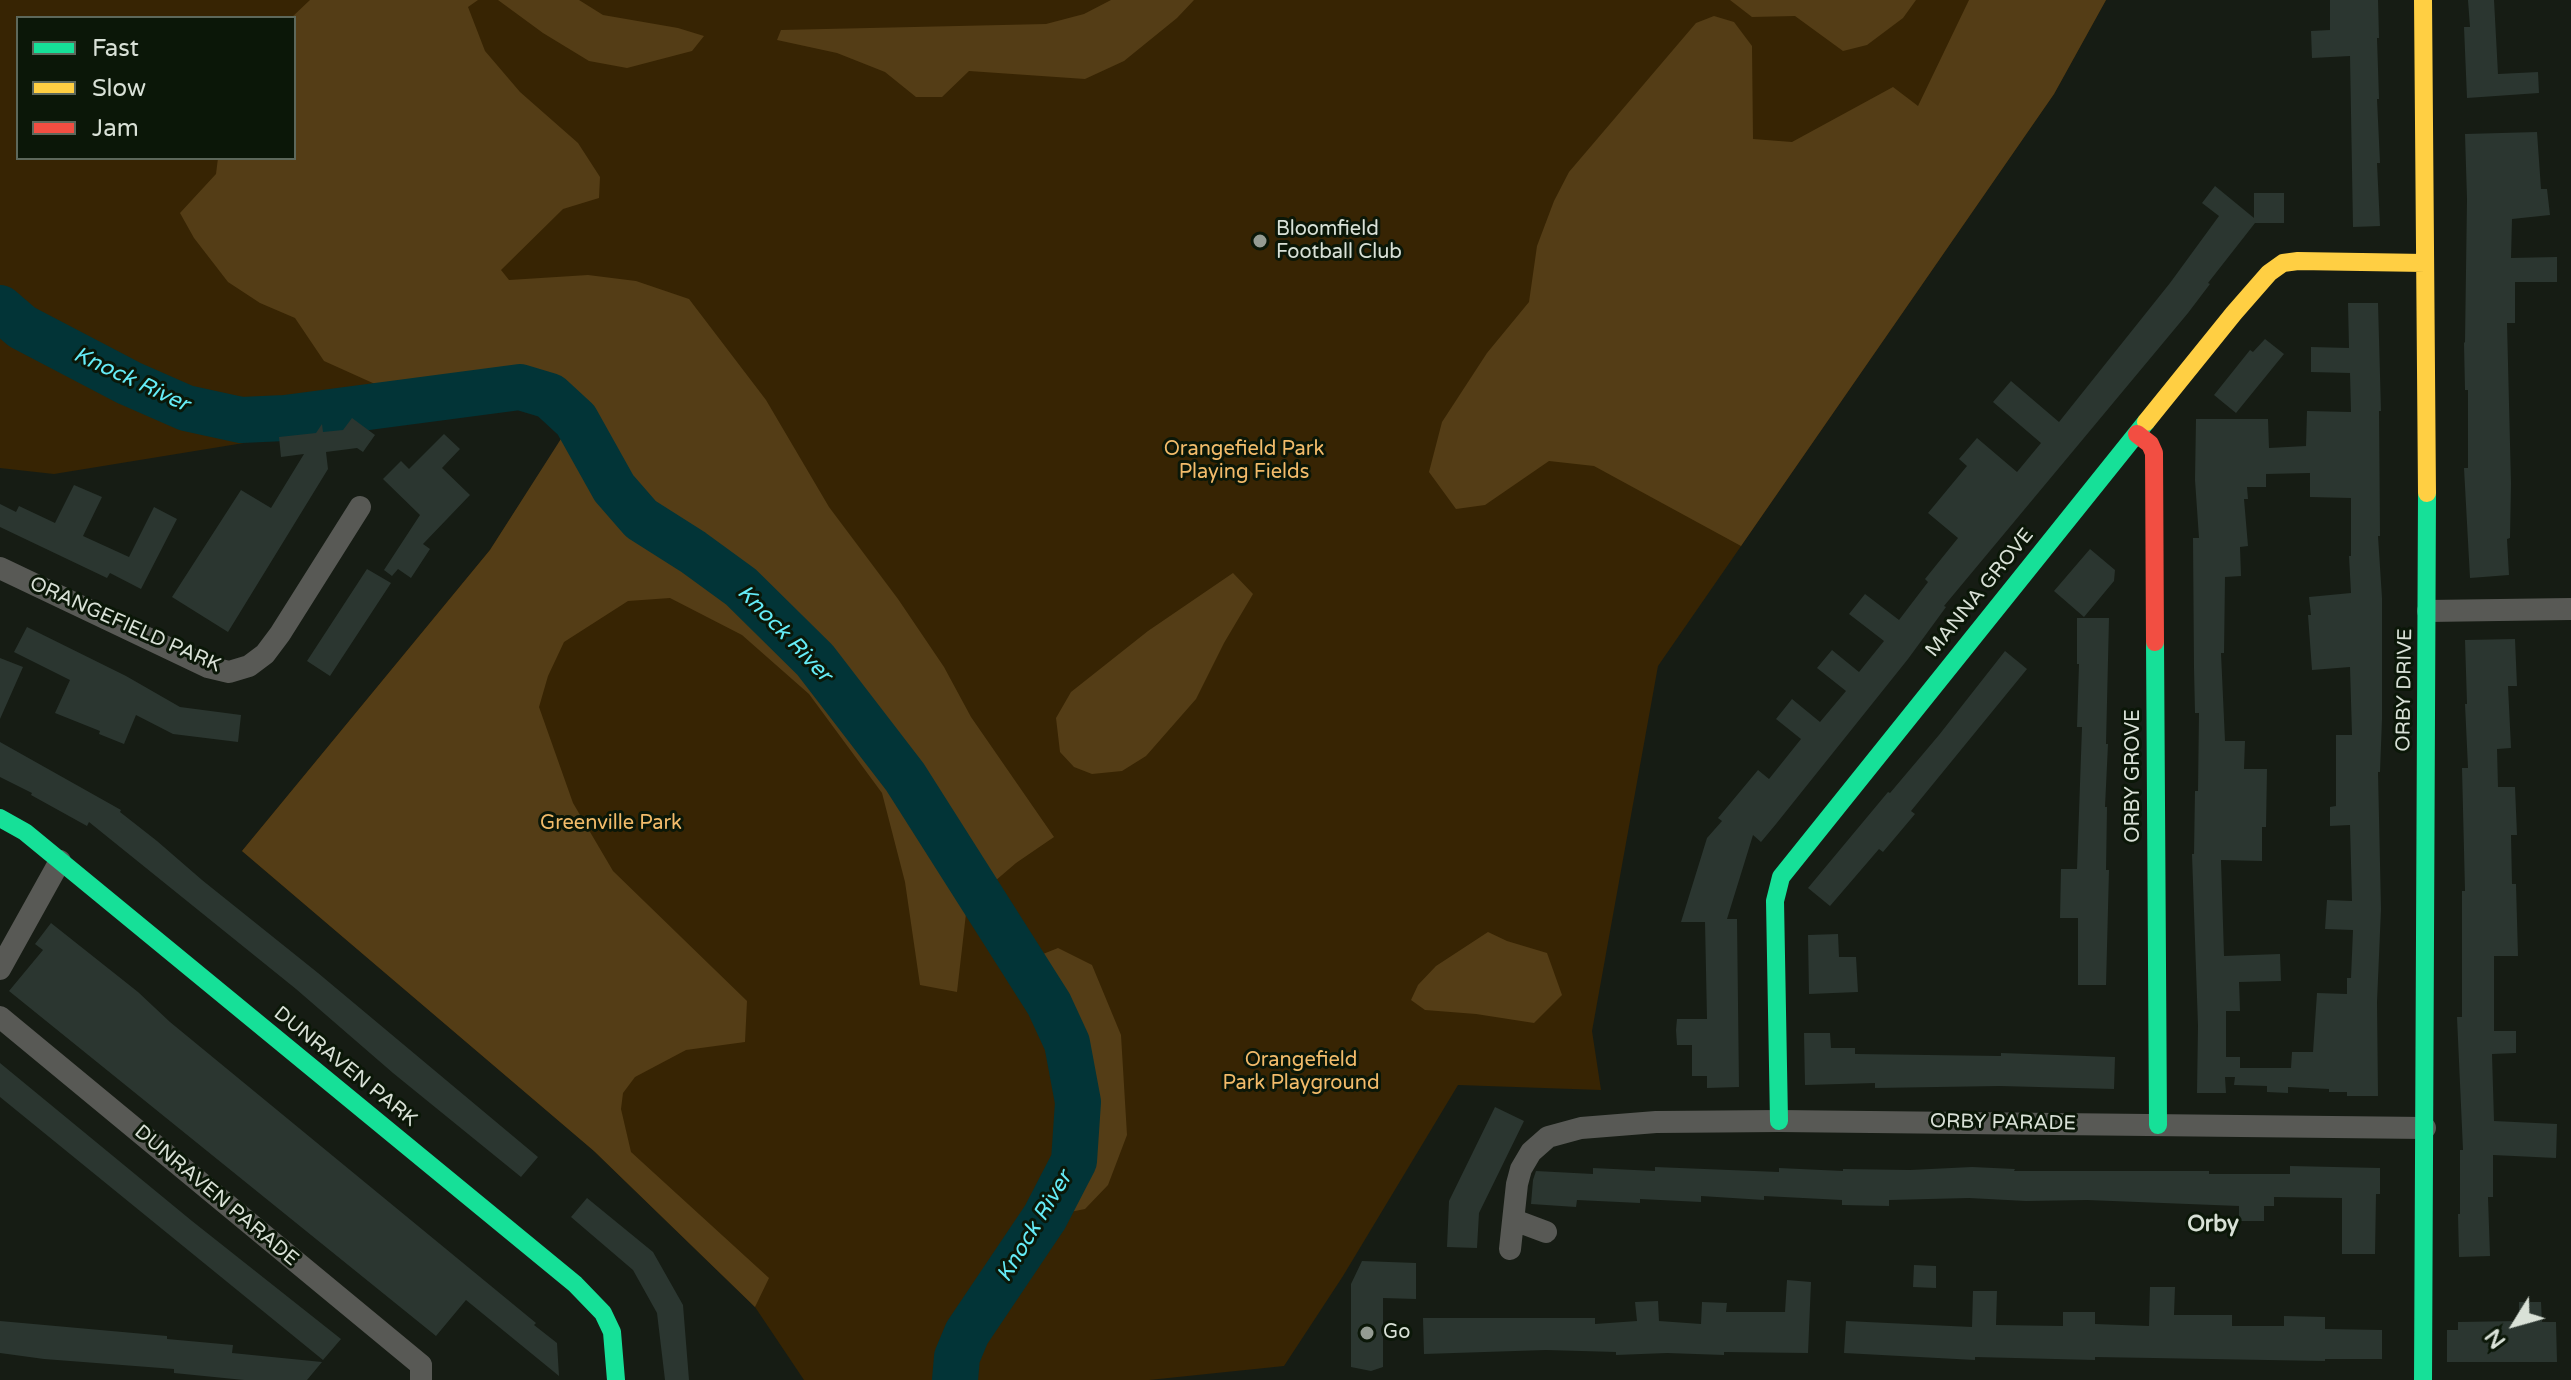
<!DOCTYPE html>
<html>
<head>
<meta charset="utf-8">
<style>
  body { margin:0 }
  #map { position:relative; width:2571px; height:1380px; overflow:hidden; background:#161c14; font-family:"Varela Round",sans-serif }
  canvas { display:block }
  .legend { position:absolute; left:16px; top:16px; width:280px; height:144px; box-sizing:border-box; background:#0b1708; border:2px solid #5d685b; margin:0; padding:10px 14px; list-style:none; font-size:24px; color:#d9e1d7 }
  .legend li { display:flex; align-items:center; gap:16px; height:40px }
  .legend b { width:40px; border:2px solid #5d685b }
  .north { position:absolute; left:2475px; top:1284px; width:80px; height:80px; -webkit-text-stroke:6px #0b1708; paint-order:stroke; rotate:233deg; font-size:22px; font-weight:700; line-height:32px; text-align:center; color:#d9e1d7 }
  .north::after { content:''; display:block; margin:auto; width:28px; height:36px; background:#d9e1d7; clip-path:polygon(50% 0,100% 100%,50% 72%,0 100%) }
</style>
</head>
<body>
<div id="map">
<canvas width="2571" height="1380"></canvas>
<ul class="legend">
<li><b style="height:10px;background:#16e098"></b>Fast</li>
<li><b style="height:10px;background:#ffcf43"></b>Slow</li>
<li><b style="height:10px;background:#f24e42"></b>Jam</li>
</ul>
<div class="north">N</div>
</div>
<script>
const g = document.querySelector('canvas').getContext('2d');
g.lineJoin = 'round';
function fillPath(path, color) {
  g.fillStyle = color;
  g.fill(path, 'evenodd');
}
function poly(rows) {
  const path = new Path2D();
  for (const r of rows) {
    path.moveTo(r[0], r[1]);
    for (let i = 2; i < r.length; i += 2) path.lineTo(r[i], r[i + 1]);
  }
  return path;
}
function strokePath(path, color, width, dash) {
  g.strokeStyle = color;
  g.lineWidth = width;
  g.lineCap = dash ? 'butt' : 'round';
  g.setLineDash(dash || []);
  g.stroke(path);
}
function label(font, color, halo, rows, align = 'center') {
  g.font = font + ' "Varela Round",sans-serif';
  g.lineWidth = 6;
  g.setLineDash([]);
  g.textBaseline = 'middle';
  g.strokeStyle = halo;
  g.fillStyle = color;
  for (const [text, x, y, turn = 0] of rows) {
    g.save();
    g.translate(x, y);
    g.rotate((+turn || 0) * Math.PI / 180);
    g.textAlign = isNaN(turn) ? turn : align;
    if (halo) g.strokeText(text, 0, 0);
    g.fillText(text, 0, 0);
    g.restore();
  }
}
fillPath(poly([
  [0,0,2106,0,2054,94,1658,666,1592,1031,1601,1090,1458,1085,1343,1276,1284,1366,1149,1380,804,1380,755,1307,594,1151,242,851,490,550,566,432,547,407,507,400,54,474,0,468],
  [18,18,294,18,294,158,18,158]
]), '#372403');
fillPath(poly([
  [310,0,478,0,468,7,485,51,520,92,578,143,600,177,599,198,563,209,501,270,509,280,588,275,636,281,689,299,766,400,829,507,898,599,944,667,971,717,1054,837,1016,863,967,905,957,992,920,985,905,882,882,793,809,694,742,635,670,598,628,601,564,642,548,676,539,707,573,803,613,871,747,1001,745,1042,686,1050,635,1077,623,1093,621,1109,631,1152,769,1278,755,1307,594,1151,242,851,490,550,566,431,547,407,375,384,324,361,295,318,260,303,228,282,194,238,180,213,216,174,218,158,294,158,294,18,291,18],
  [498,0,579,0,603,15,678,28,704,36,692,51,627,68,589,61,543,33],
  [1111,0,1194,0,1177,18,1124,61,1085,79,969,71,942,97,916,97,885,72,837,53,777,40,781,30,1046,24,1084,14],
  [1730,0,1916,0,1903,18,1867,45,1843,51,1795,16,1752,17],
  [1969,0,2106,0,2054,94,1741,546,1594,466,1549,461,1485,505,1456,509,1429,472,1442,422,1487,353,1529,302,1537,246,1554,201,1569,172,1696,23,1714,16,1734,22,1752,46,1753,139,1792,142,1893,87,1918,106],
  [1233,573,1253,594,1224,643,1196,699,1146,756,1122,771,1092,774,1074,767,1060,752,1056,718,1071,692,1148,631],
  [1488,932,1507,941,1547,953,1562,995,1534,1023,1476,1014,1425,1010,1411,1000,1418,985,1436,966],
  [1058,948,1092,965,1121,1035,1127,1135,1108,1185,1085,1209,1045,1217,1074,1161,1078,1102,1067,1043,1049,1003,1023,962]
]), '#543d16');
strokePath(poly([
  [0,308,22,327,129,383,186,408,241,420,285,418,520,387,550,396,576,420,614,488,641,519,693,552,741,587,815,660,905,777,1049,1004,1067,1043,1078,1102,1074,1161,1045,1217,967,1333,957,1357,955,1380]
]), '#023437', 46);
fillPath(poly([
  [2330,0,2378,0,2379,38,2377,38,2379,99,2377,99,2380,163,2377,163,2380,226,2353,227,2350,56,2312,58,2311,31,2330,30],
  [2468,0,2494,0,2498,74,2538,72,2539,93,2467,98,2464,27,2470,27],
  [2537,132,2541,189,2547,189,2550,215,2512,219,2511,258,2557,257,2557,282,2515,282,2515,323,2507,323,2511,484,2510,538,2507,539,2509,575,2470,578,2464,468,2468,468,2468,390,2465,390,2464,343,2465,342,2467,199,2465,134],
  [2215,186,2254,218,2254,193,2284,193,2284,223,2255,223,2208,283,2210,284,2188,313,1944,606,1946,607,1908,659,1776,824,1761,842,1753,835,1727,919,1737,919,1739,1087,1707,1088,1707,1076,1692,1076,1692,1045,1677,1045,1676,1030,1677,1019,1707,1019,1705,922,1681,922,1707,838,1722,821,1718,818,1758,770,1769,779,1801,739,1776,719,1792,699,1820,722,1846,691,1817,668,1832,650,1859,672,1884,641,1849,614,1865,594,1899,620,1928,582,1925,579,1958,538,1928,513,1967,466,1959,459,1977,438,2017,472,2041,443,1993,402,2011,381,2059,422,2170,283,2219,216,2202,203],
  [2348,303,2378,303,2381,411,2379,411,2380,536,2378,536,2382,598,2382,719,2380,772,2378,772,2381,909,2377,1002,2378,1096,2347,1096,2347,1092,2329,1092,2329,1089,2288,1087,2288,1093,2267,1092,2267,1086,2234,1085,2235,1077,2225,1077,2226,1093,2197,1093,2198,1026,2192,854,2194,854,2195,791,2198,791,2199,713,2195,713,2194,668,2193,538,2199,538,2195,480,2196,419,2268,419,2269,448,2306,446,2307,411,2351,412,2350,373,2311,372,2311,347,2349,348],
  [2310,473,2310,497,2351,498,2351,556,2349,556,2351,593,2309,597,2311,615,2308,615,2312,670,2350,667,2352,735,2336,735,2336,806,2330,807,2330,826,2350,825,2352,901,2327,900,2325,929,2353,930,2351,978,2347,978,2347,994,2317,993,2313,1052,2292,1052,2291,1068,2240,1068,2240,1057,2226,1057,2226,1011,2240,1011,2239,982,2281,981,2280,954,2224,956,2221,860,2262,861,2262,827,2266,827,2267,769,2244,769,2245,741,2225,741,2221,653,2224,653,2225,577,2241,576,2240,547,2248,546,2244,499,2248,499,2247,487,2266,487,2266,474],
  [2265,339,2284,354,2236,413,2214,395,2250,350,2253,352],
  [352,418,375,435,363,452,357,448,326,452,328,469,228,632,172,597,241,490,271,508,304,454,281,457,279,437,316,433,322,424,323,432,343,430],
  [444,434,460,449,442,468,470,495,423,544,430,549,411,578,398,569,392,576,384,570,420,515,383,479,401,461,409,469],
  [74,485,102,497,83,536,129,557,154,507,177,519,141,589,110,573,107,578,0,527,0,504,16,512,19,506,55,523],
  [2090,549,2115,570,2114,581,2084,617,2054,591],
  [367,569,391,583,330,676,307,661],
  [2077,618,2109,618,2106,744,2108,744,2105,807,2107,807,2106,870,2109,870,2106,985,2078,985,2078,918,2060,918,2061,869,2077,869,2082,727,2077,727,2079,664,2077,664],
  [27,627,126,676,180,707,241,715,238,742,173,734,136,715,124,744,99,734,100,731,55,713,70,680,14,652],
  [2515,639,2517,686,2508,686,2511,748,2497,749,2498,787,2515,787,2517,835,2511,835,2512,884,2516,884,2518,956,2494,956,2494,1031,2516,1031,2516,1053,2492,1054,2494,1121,2557,1124,2556,1158,2493,1155,2493,1197,2488,1197,2490,1256,2459,1257,2458,1214,2460,1214,2460,1150,2463,1150,2457,1017,2462,1017,2462,891,2465,891,2462,768,2468,768,2465,704,2467,704,2465,640],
  [2005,651,2027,669,1911,811,1915,814,1883,852,1879,849,1830,906,1808,888,1888,792,1890,793,1939,735],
  [0,658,23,667,0,719],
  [0,742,121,810,120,812,157,841,202,880,318,973,538,1157,521,1177,393,1073,296,989,89,822,87,826,31,795,32,793,0,777],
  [51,923,138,992,170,1022,536,1323,534,1325,557,1343,559,1376,466,1300,436,1336,9,991,43,950,35,944],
  [1838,934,1839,957,1856,957,1858,992,1809,994,1808,935],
  [1804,1033,1830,1033,1831,1048,1855,1048,1855,1054,2001,1056,2001,1053,2115,1057,2114,1089,2000,1086,1875,1088,1875,1083,1805,1085],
  [0,1063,192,1221,341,1339,323,1360,0,1097],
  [1495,1107,1524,1121,1479,1213,1477,1248,1447,1247,1449,1201],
  [2290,1166,2380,1168,2380,1194,2376,1194,2375,1254,2342,1254,2342,1198,2274,1197,2274,1206,2264,1206,2264,1221,2239,1221,2239,1206,2087,1200,2026,1201,1969,1198,1889,1200,1889,1206,1842,1205,1842,1200,1764,1196,1764,1200,1701,1196,1701,1202,1640,1199,1640,1203,1577,1200,1576,1207,1531,1204,1533,1180,1536,1171,1593,1174,1593,1168,1655,1171,1655,1167,1779,1172,1779,1168,1843,1171,1843,1169,1910,1170,1972,1167,2015,1169,2014,1171,2209,1171,2209,1174,2290,1174],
  [587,1198,653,1252,683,1305,689,1380,665,1380,657,1313,633,1270,571,1217],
  [1362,1261,1416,1263,1416,1299,1383,1298,1383,1367,1371,1371,1351,1367,1351,1284],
  [1914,1265,1936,1266,1936,1288,1913,1287],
  [1787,1280,1811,1282,1808,1353,1724,1352,1724,1355,1667,1353,1616,1355,1616,1352,1546,1350,1424,1354,1423,1318,1595,1318,1595,1324,1637,1321,1635,1302,1658,1301,1659,1321,1701,1324,1702,1302,1727,1303,1726,1312,1785,1312],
  [2150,1287,2175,1287,2174,1315,2232,1315,2232,1326,2284,1326,2284,1316,2325,1317,2325,1329,2382,1330,2382,1359,2325,1359,2325,1361,2095,1357,2095,1360,1975,1357,1975,1360,1844,1353,1846,1321,1972,1327,1973,1291,1997,1291,1996,1325,2063,1326,2063,1312,2095,1312,2095,1324,2149,1326],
  [2519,1302,2541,1302,2542,1322,2556,1322,2557,1362,2447,1362,2447,1330,2458,1330,2458,1322,2519,1321],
  [0,1321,167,1336,167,1339,233,1345,232,1353,322,1362,307,1380,244,1380,174,1373,174,1369,44,1359,0,1353]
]), '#2b3630');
strokePath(poly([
  [0,568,208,667,229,672,249,666,265,654,280,634,360,507],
  [2428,611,2571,609],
  [0,969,60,861],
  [0,1017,421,1365,421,1380],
  [1514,1220,1546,1232],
  [1510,1249,1517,1184,1521,1169,1531,1152,1548,1137,1581,1128,1656,1122,1779,1121,2425,1128]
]), '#585955', 22);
strokePath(poly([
  [2155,642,2158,1125],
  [0,818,25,832,575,1284,603,1313,612,1332,616,1380],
  [1779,1121,1775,901,1781,877,2146,422],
  [2423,1380,2427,493]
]), '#16e098', 18);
strokePath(poly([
  [2423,0,2427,493],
  [2146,422,2234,313,2269,273,2283,263,2298,261,2425,263]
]), '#ffcf43', 18);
strokePath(poly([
  [2137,434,2150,444,2154,453,2155,642]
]), '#f24e42', 18);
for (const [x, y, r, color] of [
  [1260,241,8,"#959c93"],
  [1367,1333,8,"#959c93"]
]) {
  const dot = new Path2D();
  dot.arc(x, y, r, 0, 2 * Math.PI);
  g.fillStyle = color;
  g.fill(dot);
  strokePath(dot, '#0b1708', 3);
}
label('20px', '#d9e1d7', '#0b1708', [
  ["Bloomfield",1276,230],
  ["Football Club",1276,253],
  ["Go",1383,1333]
], 'left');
label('20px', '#f2bb6a', '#0b1708', [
  ["Orangefield Park",1244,450],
  ["Playing Fields",1244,473],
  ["Greenville Park",611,824],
  ["Orangefield",1301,1061],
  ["Park Playground",1301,1084]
]);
label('20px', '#d9e1d7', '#0b1708', [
  ["MANNA GROVE",1980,593,-51],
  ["ORANGEFIELD PARK",125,625,24],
  ["ORBY DRIVE",2405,690,-89],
  ["ORBY GROVE",2134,776,-90],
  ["DUNRAVEN PARK",345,1067,39],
  ["ORBY PARADE",2003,1123,1],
  ["DUNRAVEN PARADE",216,1196,40]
]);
label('italic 22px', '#65ecf7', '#0b1708', [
  ["Knock River",131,380,25],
  ["Knock River",784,634,46],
  ["Knock River",1035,1227,-59]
]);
label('bold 22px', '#d9e1d7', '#0b1708', [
  ["Orby",2213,1225]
]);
</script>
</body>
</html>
